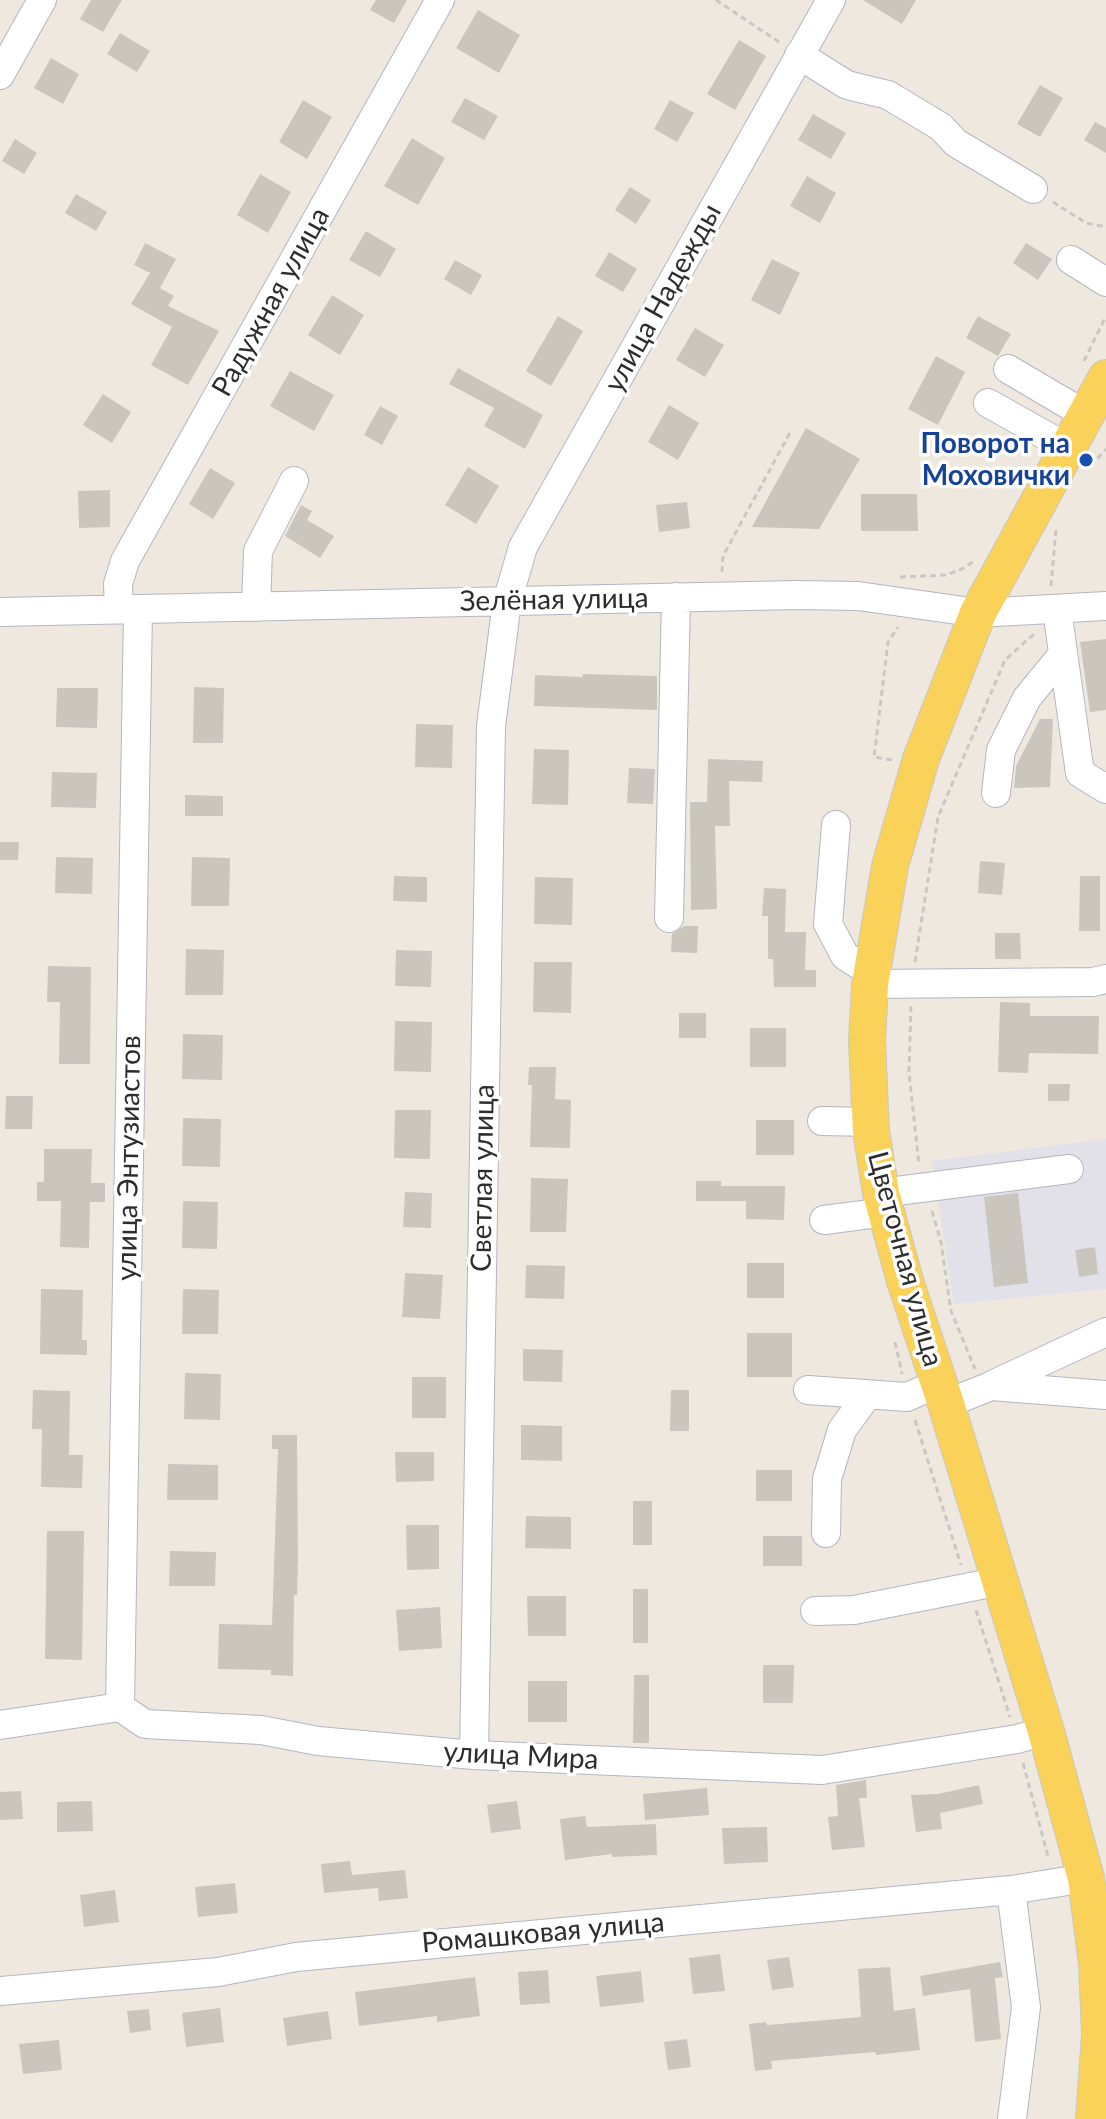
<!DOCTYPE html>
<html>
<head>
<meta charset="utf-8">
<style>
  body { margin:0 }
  canvas { display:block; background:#efe8df }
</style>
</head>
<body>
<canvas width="1106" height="2119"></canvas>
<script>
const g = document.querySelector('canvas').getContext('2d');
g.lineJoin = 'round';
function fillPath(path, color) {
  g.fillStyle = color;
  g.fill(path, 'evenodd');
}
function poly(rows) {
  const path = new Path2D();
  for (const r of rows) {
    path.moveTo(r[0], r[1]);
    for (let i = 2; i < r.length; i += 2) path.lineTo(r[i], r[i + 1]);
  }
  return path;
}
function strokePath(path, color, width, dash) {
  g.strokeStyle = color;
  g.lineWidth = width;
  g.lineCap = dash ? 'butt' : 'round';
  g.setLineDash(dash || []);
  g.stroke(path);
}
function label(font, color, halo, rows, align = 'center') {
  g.font = font + ' Lato,sans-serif';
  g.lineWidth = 7;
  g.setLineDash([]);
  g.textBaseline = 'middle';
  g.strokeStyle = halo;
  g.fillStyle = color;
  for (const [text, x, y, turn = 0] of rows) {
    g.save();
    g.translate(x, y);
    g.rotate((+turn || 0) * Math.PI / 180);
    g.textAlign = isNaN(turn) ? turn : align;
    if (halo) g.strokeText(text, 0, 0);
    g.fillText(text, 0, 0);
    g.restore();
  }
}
fillPath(poly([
  [1106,1139,1106,1289,954,1304,932,1161]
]), '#e2e0e8');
fillPath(poly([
  [91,0,122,0,103,32,80,19],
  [376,0,407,0,394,23,370,10],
  [863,0,916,0,902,24],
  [478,10,520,35,499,73,456,48],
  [120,33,150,51,137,72,107,54],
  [739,40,766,56,735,110,707,94],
  [51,58,79,74,63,104,34,88],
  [1040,85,1063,98,1040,137,1017,124],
  [465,98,498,116,484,140,451,122],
  [303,100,332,117,307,159,279,142],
  [670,100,694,113,677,142,654,129],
  [813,114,846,133,831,159,798,140],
  [1095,122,1106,128,1106,153,1084,140],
  [412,138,445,158,418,205,384,186],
  [15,139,37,153,24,174,2,161],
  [260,174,291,192,268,233,237,215],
  [807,176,836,193,820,223,790,206],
  [630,187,651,200,636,224,615,210],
  [76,194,107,212,96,231,65,213],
  [366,231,396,249,380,277,349,260],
  [145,243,176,259,160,288,174,296,168,306,219,331,188,385,151,365,172,327,131,304,150,273,134,265],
  [1026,243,1052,259,1038,280,1013,263],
  [609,252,637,269,623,292,595,276],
  [772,259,800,273,780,315,751,300],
  [455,260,482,275,471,295,444,279],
  [332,295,364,315,340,355,308,335],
  [558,316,583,331,551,386,526,371],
  [978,316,1011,334,998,356,966,338],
  [695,328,724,345,705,377,676,360],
  [936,356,965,372,938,425,908,409],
  [458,368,543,415,525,449,484,426,494,408,449,384],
  [290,371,334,395,314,431,270,406],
  [103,394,131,412,112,443,83,425],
  [669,405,699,423,678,460,648,442],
  [380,406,398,416,382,445,364,435],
  [806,428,860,459,819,529,752,527],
  [468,467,499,486,476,524,445,505],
  [210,468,235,483,213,519,189,504],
  [110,490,110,527,79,528,78,491],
  [861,494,917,494,918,531,861,531],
  [687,502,690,528,659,532,656,505],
  [301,505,312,511,307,520,334,536,320,558,285,536],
  [1106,639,1106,710,1090,712,1080,642],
  [583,674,657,676,657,710,534,706,535,675,582,677],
  [194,687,224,688,223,743,193,743],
  [57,688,98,688,97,728,56,727],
  [1040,719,1053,719,1050,787,1014,788,1016,766],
  [416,724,453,725,452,768,415,767],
  [534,749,569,750,568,805,532,804],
  [708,759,763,761,762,782,729,781,730,826,715,826,717,909,691,910,690,802,707,802],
  [629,768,655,769,653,804,627,803],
  [52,772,97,773,96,808,51,807],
  [185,795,223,796,223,816,185,816],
  [0,842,19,842,18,860,0,860],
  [56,857,93,858,92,894,55,893],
  [192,857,230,858,229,906,191,906],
  [980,861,1005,863,1002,895,978,893],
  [394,876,427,877,427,902,393,901],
  [1080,876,1100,876,1100,931,1079,931],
  [535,877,573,878,572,925,534,924],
  [764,888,786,889,785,932,806,932,805,970,816,970,816,987,774,987,773,959,768,959,768,916,762,916],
  [684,926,698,926,697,953,671,952,672,934],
  [995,933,1020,933,1021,959,995,959],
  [186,949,224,950,223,995,185,995],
  [396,950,432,951,431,987,395,986],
  [534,962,572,962,571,1013,533,1012],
  [48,966,91,967,90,1064,59,1064,60,1002,47,1002],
  [1000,1002,1030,1003,1030,1016,1099,1016,1098,1054,1029,1053,1028,1073,998,1072],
  [679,1013,706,1013,706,1038,679,1038],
  [395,1021,432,1022,431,1072,394,1071],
  [750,1028,786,1028,786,1067,750,1067],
  [183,1034,223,1035,222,1080,182,1079],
  [529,1067,556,1067,555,1099,571,1100,570,1148,530,1147,532,1085,528,1085],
  [1048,1084,1070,1084,1069,1101,1048,1101],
  [6,1096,33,1096,32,1129,5,1129],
  [395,1110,431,1110,430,1159,394,1158],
  [183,1118,221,1119,220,1167,182,1166],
  [756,1120,794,1120,794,1155,756,1155],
  [44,1149,92,1149,91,1183,105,1183,105,1202,90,1202,89,1248,60,1247,61,1201,37,1201,37,1182,44,1182],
  [531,1178,568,1179,566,1232,530,1232],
  [696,1181,721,1181,721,1186,785,1186,784,1220,746,1219,746,1201,696,1201],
  [405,1192,432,1193,431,1228,403,1227],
  [1018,1193,1028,1283,994,1287,984,1197],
  [183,1201,218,1202,217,1249,182,1248],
  [1095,1247,1098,1274,1079,1277,1075,1250],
  [747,1263,784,1263,784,1298,747,1298],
  [526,1265,565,1266,564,1299,525,1298],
  [405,1273,443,1275,440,1319,402,1317],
  [41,1289,83,1290,82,1340,87,1340,87,1355,40,1354],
  [183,1289,219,1290,218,1334,182,1334],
  [747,1333,792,1333,792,1377,747,1377],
  [523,1349,563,1350,562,1382,523,1381],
  [185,1373,221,1374,220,1420,184,1419],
  [412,1377,446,1377,446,1418,412,1418],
  [33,1390,70,1391,69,1455,83,1455,82,1488,41,1487,42,1429,32,1429],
  [671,1390,689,1390,689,1431,670,1431],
  [521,1425,562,1426,562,1461,521,1460],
  [272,1435,297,1435,298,1560,297,1595,294,1595,293,1676,271,1675,271,1670,218,1669,219,1624,272,1625,278,1449,272,1449],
  [395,1452,434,1452,434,1481,396,1482],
  [168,1464,218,1465,218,1500,167,1500],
  [756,1470,792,1470,792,1501,756,1501],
  [633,1501,652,1501,652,1545,633,1545],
  [526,1516,571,1517,571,1549,525,1548],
  [406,1525,439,1525,439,1569,407,1570],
  [47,1531,84,1531,82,1660,45,1659],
  [763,1536,802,1536,802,1566,763,1566],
  [170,1551,216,1552,215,1586,169,1586],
  [633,1589,648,1589,648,1643,633,1643],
  [527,1596,566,1596,566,1636,528,1636],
  [440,1607,442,1648,399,1651,396,1610],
  [763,1665,794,1665,793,1703,763,1703],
  [634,1675,649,1675,649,1743,633,1743],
  [528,1681,567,1681,567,1722,528,1722],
  [866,1780,867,1798,859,1798,865,1847,832,1850,828,1817,838,1816,836,1785],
  [979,1785,983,1804,940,1813,942,1829,916,1832,911,1795,938,1794],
  [707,1788,709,1815,645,1820,643,1794],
  [21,1791,23,1819,0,1820,0,1792],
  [92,1801,93,1831,57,1832,57,1802],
  [517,1801,521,1829,491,1833,487,1805],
  [585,1816,587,1827,656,1824,657,1855,612,1857,612,1854,565,1860,560,1819],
  [767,1827,768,1862,724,1864,722,1828],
  [350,1861,352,1875,405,1870,408,1898,379,1901,378,1888,324,1893,321,1864],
  [235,1883,238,1913,198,1917,195,1887],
  [115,1890,119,1922,84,1927,80,1895],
  [720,1954,725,1991,693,1994,689,1958],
  [789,1957,794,1987,772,1990,767,1960],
  [1000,1962,1003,1977,995,1978,1001,2039,975,2042,970,1989,923,1996,920,1976],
  [890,1967,894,2011,915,2008,920,2050,876,2055,875,2052,771,2061,772,2069,755,2071,749,2024,766,2022,767,2025,861,2017,858,1969],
  [548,1970,550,2003,520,2005,518,1972],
  [641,1971,644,2002,600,2007,596,1976],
  [475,1977,480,2016,437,2022,437,2016,359,2026,355,1992],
  [220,2008,224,2042,186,2047,182,2013],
  [149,2009,151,2030,130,2033,127,2011],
  [328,2011,332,2039,287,2046,283,2018],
  [687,2039,691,2067,668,2070,664,2042],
  [59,2040,62,2070,23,2074,19,2044]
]), '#cbc6bd');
const minor = poly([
  [799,55,847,85,888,95,941,127,956,143,1033,189],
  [0,75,42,0],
  [1071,260,1106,282],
  [1008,369,1086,415],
  [988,403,1068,448],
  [256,607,258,551,294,481],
  [119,609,118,584,125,561,440,0],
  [1057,610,1080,773,1106,789],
  [0,612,796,595,858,596,978,613,1106,606],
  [996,793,1001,750,1027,698,1063,654],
  [836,825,828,924,845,956,872,973],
  [669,918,676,597],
  [870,984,1093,982,1106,979],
  [822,1121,871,1122],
  [881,1193,1069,1169],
  [824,1220,886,1212],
  [992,1385,1106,1332],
  [808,1390,907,1397,939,1383],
  [946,1404,991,1386,1106,1395],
  [826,1533,827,1479,842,1430,868,1394],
  [815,1611,854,1610,1001,1581],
  [120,1707,138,609],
  [0,1725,120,1707,145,1724,261,1730,318,1741,474,1755,822,1770,1017,1739,1046,1731],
  [474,1755,491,726,507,602,523,547,831,0],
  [1011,1890,1026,2007,1012,2119],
  [0,1991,218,1972,296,1957,1011,1890,1086,1878]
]);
const major = poly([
  [1094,2119,1100,2034,1097,1964,1086,1878,1046,1731,946,1404,905,1281,881,1193,871,1131,867,1041,870,984,890,866,921,759,978,613,1106,378]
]);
strokePath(minor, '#b3b6c1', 30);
strokePath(major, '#c8c8c8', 38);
strokePath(poly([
  [716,0,779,42],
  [1053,202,1086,223,1106,227],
  [1084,361,1106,316],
  [1091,466,1106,449],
  [722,572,723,556,792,429],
  [900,577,946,575,962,569,973,562],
  [1051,586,1056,530],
  [892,760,874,757,888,642,898,627],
  [915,962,938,817,1005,660,1034,634],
  [911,1006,909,1072,919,1165],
  [932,1211,941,1242,951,1311,975,1369],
  [895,1342,902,1374],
  [915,1420,961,1565],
  [976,1610,1010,1717],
  [1023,1763,1049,1860]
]), '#c8c8c8', 3, [6, 4]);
strokePath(minor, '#fff', 28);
strokePath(major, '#fad159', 36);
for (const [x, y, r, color] of [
  [1086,460,8,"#1a4fb4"]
]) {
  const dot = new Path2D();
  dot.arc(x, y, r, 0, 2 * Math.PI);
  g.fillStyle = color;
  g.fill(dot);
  strokePath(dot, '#fff', 3);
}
label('28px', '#2d2d2d', '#fff', [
  ["улица Надежды",663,298,-61],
  ["Радужная улица",271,302,-61],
  ["Зелёная улица",554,600,-1],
  ["улица Энтузиастов",129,1158,-89],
  ["Светлая улица",483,1178,-89],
  ["Цветочная улица",905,1259,75],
  ["улица Мира",521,1756,3],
  ["Ромашковая улица",543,1933,-5]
]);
label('bold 28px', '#164399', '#fff', [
  ["Поворот на",1070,444],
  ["Моховички",1070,476]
], 'right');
</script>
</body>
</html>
